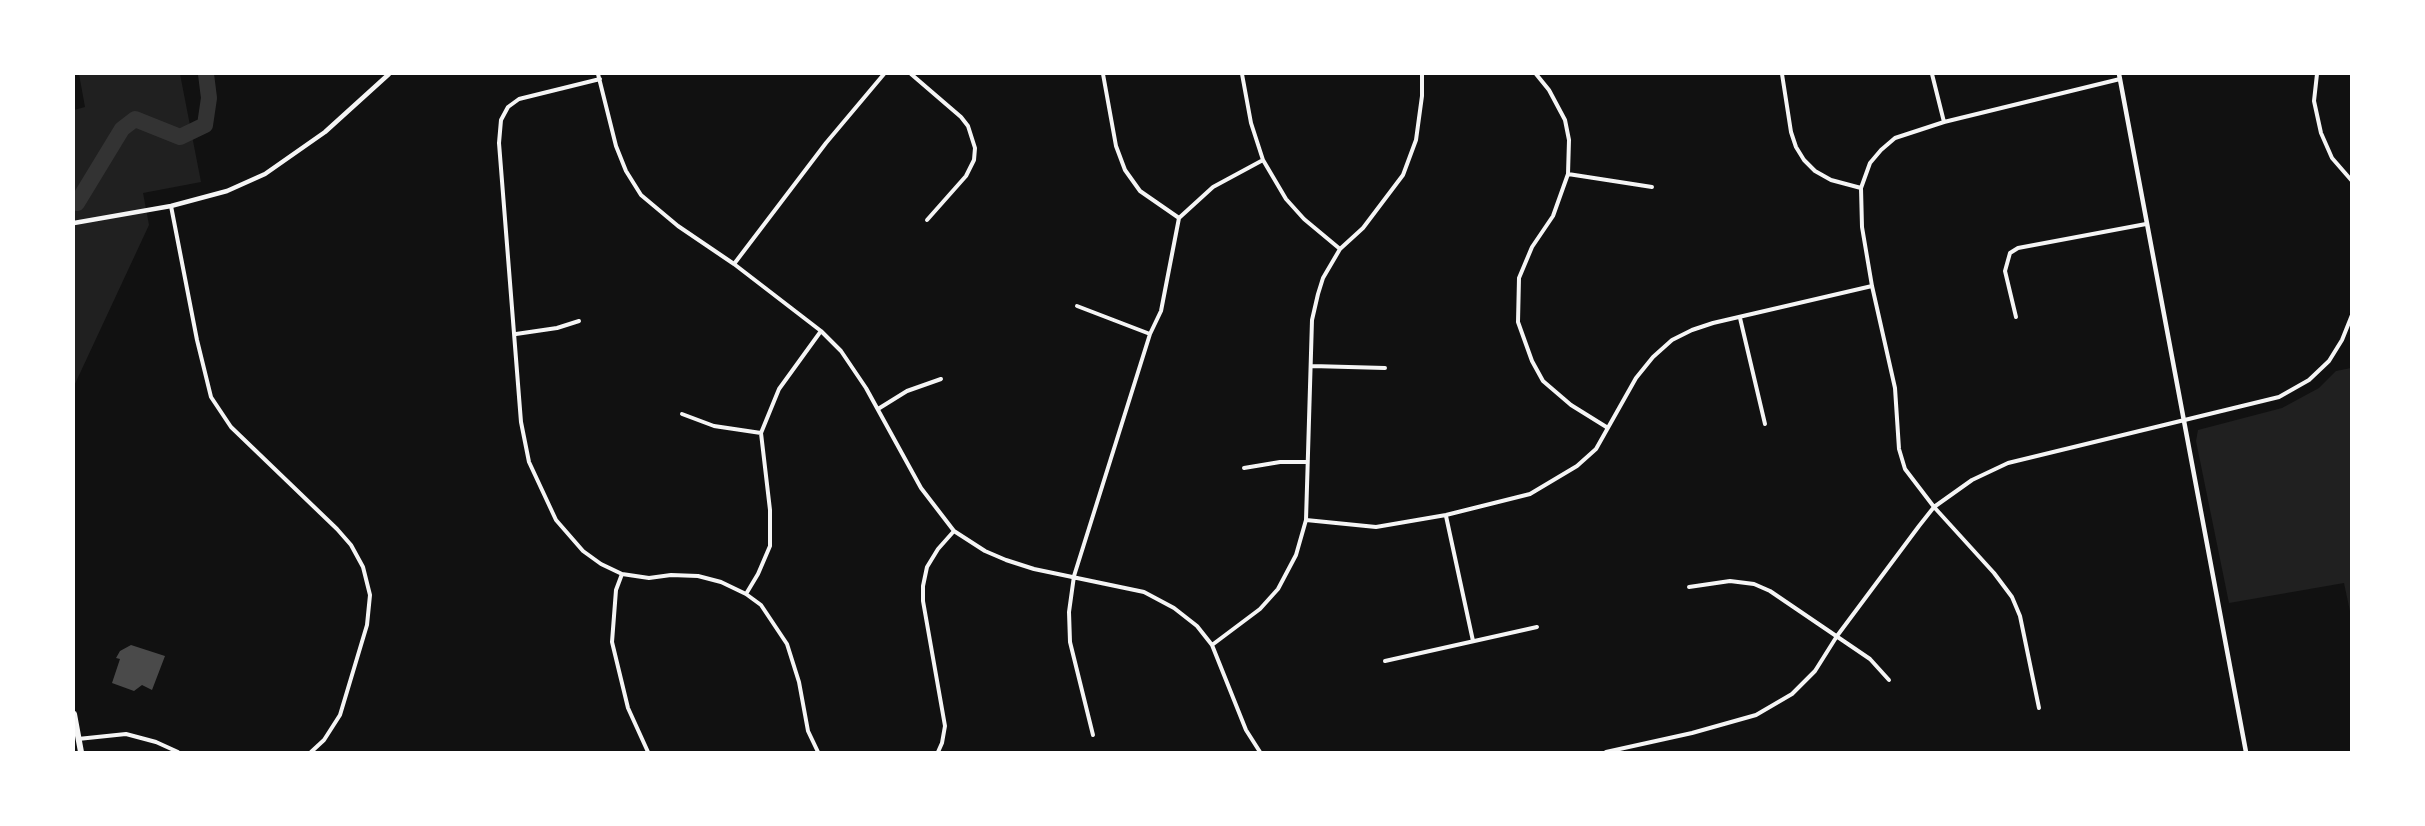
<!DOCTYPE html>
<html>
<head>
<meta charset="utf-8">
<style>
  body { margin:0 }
  #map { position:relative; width:2425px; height:826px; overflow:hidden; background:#111; font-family:"DejaVu Sans",sans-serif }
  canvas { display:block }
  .frame { position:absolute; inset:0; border:75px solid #fff; pointer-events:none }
</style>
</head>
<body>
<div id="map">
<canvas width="2425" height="826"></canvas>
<div class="frame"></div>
</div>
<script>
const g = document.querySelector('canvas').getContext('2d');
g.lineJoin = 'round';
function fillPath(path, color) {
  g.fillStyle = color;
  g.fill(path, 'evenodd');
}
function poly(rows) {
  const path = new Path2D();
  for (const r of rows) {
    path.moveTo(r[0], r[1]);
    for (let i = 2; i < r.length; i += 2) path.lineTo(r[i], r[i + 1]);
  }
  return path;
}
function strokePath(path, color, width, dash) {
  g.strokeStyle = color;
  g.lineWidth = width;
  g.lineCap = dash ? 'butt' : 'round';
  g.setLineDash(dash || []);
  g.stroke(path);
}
fillPath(poly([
  [79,74,180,74,201,182,143,193,149,225,74,386,74,110,85,107],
  [2351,368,2351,616,2344,583,2229,603,2196,441,2198,430,2282,408,2319,388,2336,371]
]), '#202020');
strokePath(poly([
  [77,203,122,129,135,119,180,137,205,125,209,98,206,74]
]), '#333', 16);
fillPath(poly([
  [131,645,165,656,152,690,142,685,134,691,112,683,120,659,116,658,120,651]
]), '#4a4a4a');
strokePath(poly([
  [598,74,616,146,626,171,641,195,678,226,734,264,821,331,841,351,866,388,921,488,954,531,985,551,1006,560,1034,569,1144,592,1174,608,1197,626,1212,645,1246,730,1260,752],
  [911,74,961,117,968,126,975,148,974,160,966,176,927,220],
  [1103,74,1116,146,1125,170,1140,191,1179,218],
  [1242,74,1251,123,1263,160,1286,199,1304,219,1340,249],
  [1536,74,1549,90,1565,120,1569,140,1568,174,1553,216,1532,247,1519,278,1518,322,1532,361,1543,381,1571,405,1608,428],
  [1782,74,1791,132,1796,147,1804,160,1815,171,1831,180,1861,188],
  [1932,74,1944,122],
  [2317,74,2314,101,2321,133,2332,158,2352,181],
  [600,79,519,99,508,107,501,120,499,143,521,422,529,462,556,520,583,551,601,564,622,574,649,578,671,575,698,576,721,582,746,594,761,605,787,644,799,682,808,731,818,752],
  [1568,174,1652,187],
  [171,206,197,340,211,397,231,427,337,529,351,545,363,567,370,595,367,625,340,715,324,740,311,752],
  [734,264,826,143,884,74],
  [1077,306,1150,334],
  [2016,317,2005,271,2010,253,2018,248,2146,224],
  [1740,318,1765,424],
  [516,334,557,328,579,321],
  [1312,366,1385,368],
  [878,409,907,391,941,379],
  [682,414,714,426,761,433],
  [1244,468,1280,462,1306,462],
  [1446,516,1473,641],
  [1306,520,1376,527,1446,515,1530,494,1577,466,1596,449,1636,378,1653,357,1672,340,1692,330,1713,323,1872,286],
  [622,574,616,590,612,642,628,708,648,752],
  [1689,587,1730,581,1754,584,1770,591,1870,659,1889,680],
  [746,594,758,574,770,546,770,510,761,433,779,389,821,331],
  [1212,645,1260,609,1278,589,1296,555,1306,520,1312,320,1318,294,1323,278,1340,249,1363,228,1403,175,1416,140,1422,96,1422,74],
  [1385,661,1537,627],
  [2039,708,2020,616,2012,597,1994,573,1934,507,1905,469,1899,449,1895,388,1872,286,1862,227,1861,188,1870,163,1881,150,1895,138,1944,122,2120,79],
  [1093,735,1070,642,1069,612,1074,576,1150,334,1161,311,1179,218,1213,187,1263,160],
  [78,739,126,734,156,742,178,752],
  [938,752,942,743,945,726,923,601,923,586,927,567,938,549,954,531],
  [1606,752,1692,733,1756,715,1792,694,1815,671,1837,636,1919,526,1934,507,1972,480,2008,463,2279,397,2309,380,2329,361,2342,340,2352,315]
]), '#f5f5f5', 4);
strokePath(poly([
  [2119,74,2246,752],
  [74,223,171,206,227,191,265,174,325,132,389,74]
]), '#f5f5f5', 4.5);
strokePath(poly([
  [74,714,81,752]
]), '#f5f5f5', 6);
</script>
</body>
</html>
